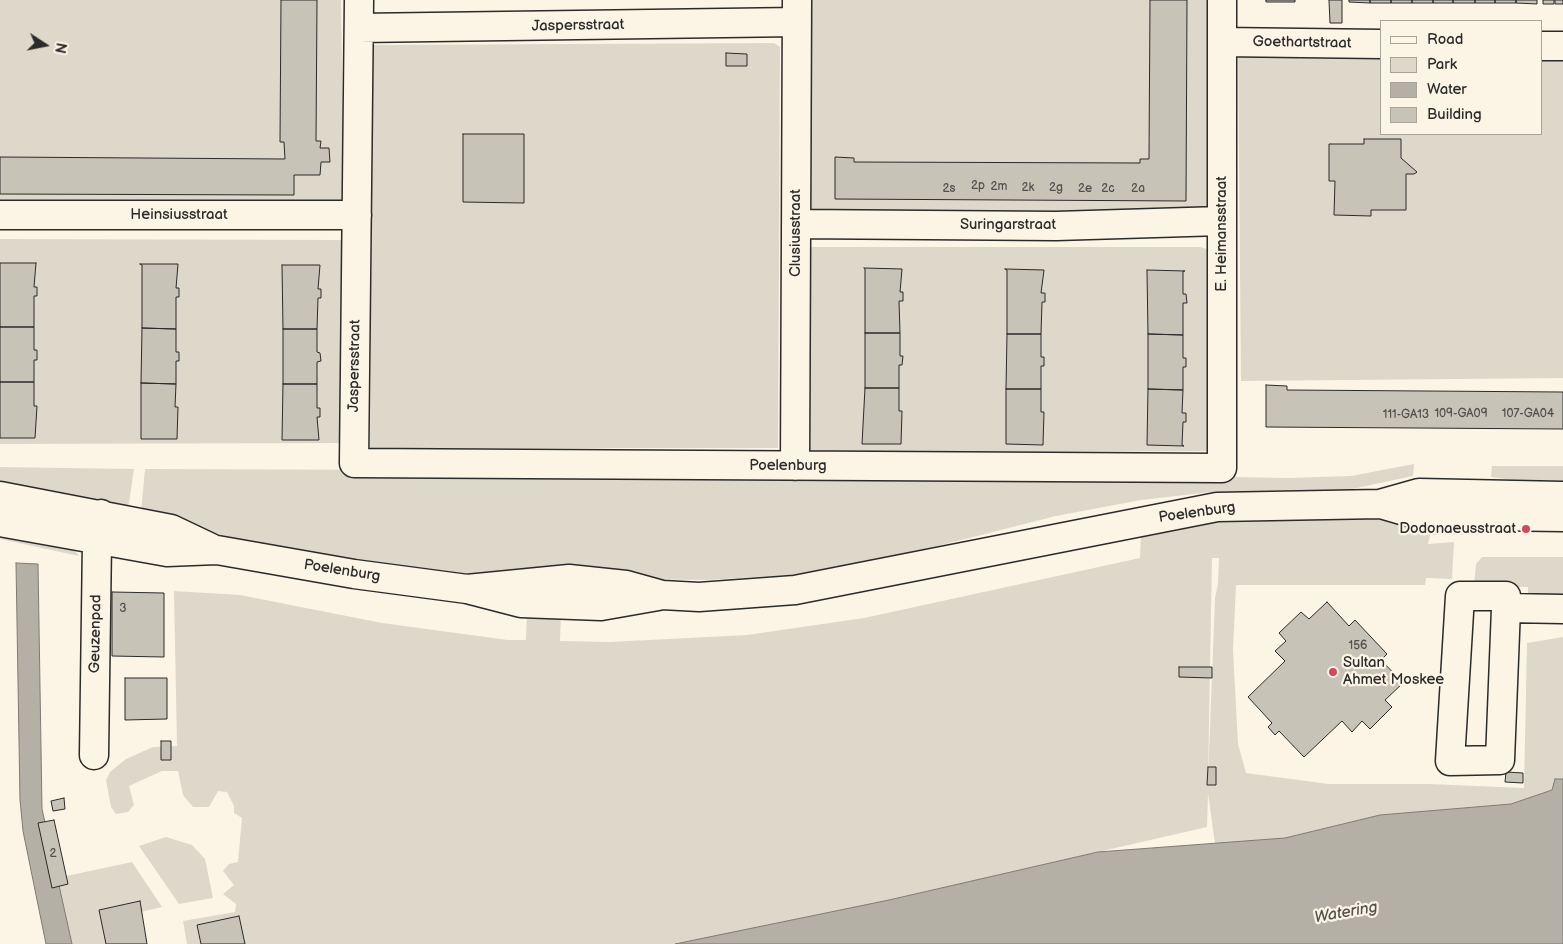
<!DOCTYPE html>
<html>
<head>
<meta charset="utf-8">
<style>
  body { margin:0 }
  #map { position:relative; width:1563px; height:944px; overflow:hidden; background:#fcf5e5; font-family:"Balsamiq Sans",sans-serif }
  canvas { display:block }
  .legend { position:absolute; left:1380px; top:20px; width:162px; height:115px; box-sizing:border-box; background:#fcf5e5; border:1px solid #a8a49b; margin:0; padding:6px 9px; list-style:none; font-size:15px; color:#2b2b2b }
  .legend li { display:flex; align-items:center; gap:10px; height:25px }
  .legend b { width:25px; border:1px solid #a8a49b }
  .north { position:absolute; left:20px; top:20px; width:50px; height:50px; -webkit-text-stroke:4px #fcf5e5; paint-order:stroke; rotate:101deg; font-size:14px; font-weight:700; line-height:20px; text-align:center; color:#2b2b2b }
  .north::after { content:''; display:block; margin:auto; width:18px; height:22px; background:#2b2b2b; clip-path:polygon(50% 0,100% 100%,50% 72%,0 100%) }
</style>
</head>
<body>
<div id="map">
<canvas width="1563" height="944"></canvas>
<ul class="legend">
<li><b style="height:6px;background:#fcf5e5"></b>Road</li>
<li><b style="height:14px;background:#ded8ca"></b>Park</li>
<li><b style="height:14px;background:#b4b0a5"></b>Water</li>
<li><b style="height:14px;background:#c8c3b7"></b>Building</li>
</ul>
<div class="north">N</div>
</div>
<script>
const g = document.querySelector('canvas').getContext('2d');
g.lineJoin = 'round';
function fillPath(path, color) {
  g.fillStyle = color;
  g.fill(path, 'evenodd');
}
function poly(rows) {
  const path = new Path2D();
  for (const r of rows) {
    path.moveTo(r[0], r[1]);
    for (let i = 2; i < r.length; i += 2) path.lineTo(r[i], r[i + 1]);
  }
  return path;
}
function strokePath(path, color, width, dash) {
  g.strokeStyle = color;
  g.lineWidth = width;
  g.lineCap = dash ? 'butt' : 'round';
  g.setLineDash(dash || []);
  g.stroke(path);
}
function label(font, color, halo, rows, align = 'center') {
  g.font = font + ' "Balsamiq Sans",sans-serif';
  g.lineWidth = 4.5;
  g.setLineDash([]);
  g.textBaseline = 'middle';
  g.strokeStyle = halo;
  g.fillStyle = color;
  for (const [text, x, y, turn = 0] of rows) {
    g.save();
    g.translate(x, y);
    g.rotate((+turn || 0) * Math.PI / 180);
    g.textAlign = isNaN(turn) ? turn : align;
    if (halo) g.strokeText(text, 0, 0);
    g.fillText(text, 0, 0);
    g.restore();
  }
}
fillPath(poly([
  [0,0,341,0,344,210,0,210],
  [811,0,1210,0,1211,211,1207,216,810,215],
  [774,43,780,47,778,448,370,448,373,45],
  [1542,49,1563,49,1563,378,1241,381,1238,50,1382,50,1382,134,1542,134],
  [0,239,344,240,344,443,0,444],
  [808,247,1200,247,1210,250,1210,451,809,453],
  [1414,464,1413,476,1338,492,1211,492,1141,500,1056,516,890,558,807,574,706,580,471,577,383,568,256,544,141,513,145,469,973,472,1288,478,1351,476],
  [1492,466,1563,466,1563,487,1491,477],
  [0,467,134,469,128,510,0,487],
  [1355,517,1403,523,1482,524,1481,535,1430,535,1428,544,1454,542,1452,579,1426,578,1425,585,1236,585,1233,650,1238,744,1246,773,1329,784,1428,784,1524,788,1527,643,1563,637,1563,779,1555,779,1552,790,1511,804,1380,815,1285,838,1215,844,1208,793,1207,827,889,900,676,944,187,944,183,921,235,912,236,904,223,894,234,885,223,871,229,864,238,862,242,818,234,813,234,806,227,792,218,791,209,807,193,807,183,795,178,771,162,771,129,786,134,805,128,812,116,814,111,807,106,780,110,772,126,759,153,747,177,746,174,591,240,595,382,623,508,640,526,640,527,613,561,615,560,641,610,642,747,635,864,618,1140,558,1141,537,1146,527,1237,518],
  [1212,558,1219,558,1218,584,1215,598,1208,780],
  [0,530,68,543,79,556,0,539],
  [1482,557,1563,557,1563,598,1528,596,1528,587,1474,586,1476,564],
  [166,837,192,845,205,859,213,898,179,904,139,846],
  [132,862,162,907,119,917,126,944,72,944,57,878]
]), '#ded8ca');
const water = poly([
  [16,563,38,564,42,809,72,944,46,944,23,831,20,800,16,563],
  [1555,779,1563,779,1563,944,675,944,889,900,1098,852,1285,838,1380,815,1511,804,1552,790,1555,779]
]);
fillPath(water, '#b4b0a5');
strokePath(water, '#7d7b74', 1);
const building = poly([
  [281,0,317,0,316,141,321,141,320,148,329,148,330,162,321,162,320,175,294,175,294,195,0,194,0,157,285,159,284,142,280,142,281,0],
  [1150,0,1187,0,1186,201,835,199,835,157,854,158,854,162,1140,163,1140,159,1149,159,1150,0],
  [1266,0,1295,0,1295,2,1266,2,1266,0],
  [1329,0,1342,0,1342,23,1330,23,1329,0],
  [1349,0,1370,0,1370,3,1349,2,1349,0],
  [1370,0,1391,0,1391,3,1370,3,1370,0],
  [1391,0,1412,0,1412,3,1391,3,1391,0],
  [1412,0,1433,0,1433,3,1412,3,1412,0],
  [1433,0,1453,0,1453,3,1433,3,1433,0],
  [1453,0,1475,0,1475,3,1453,3,1453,0],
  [1475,0,1495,0,1495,3,1475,3,1475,0],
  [1495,0,1516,0,1516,3,1495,3,1495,0],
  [1516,0,1537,0,1537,4,1516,3,1516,0],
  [1543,0,1554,0,1554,4,1543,4,1543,0],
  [1555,0,1563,0,1563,4,1555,4,1555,0],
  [726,53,747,54,747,66,726,66,726,53],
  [463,134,524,134,524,203,463,202,463,134],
  [1364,139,1401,139,1401,158,1417,172,1414,174,1406,174,1406,210,1371,210,1371,216,1334,215,1335,181,1329,181,1329,144,1364,144,1364,139],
  [36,263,34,287,37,287,37,296,34,296,34,327,0,327,0,263,36,263],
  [140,264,178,264,176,288,179,288,179,297,176,297,176,329,142,328,142,265,140,264],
  [282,265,320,265,318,289,321,289,321,298,318,298,317,329,283,329,282,265],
  [864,268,902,269,900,292,903,292,903,301,899,301,900,333,865,333,865,269,864,268],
  [1005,269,1044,270,1041,293,1045,293,1045,302,1042,302,1041,334,1007,334,1007,270,1005,269],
  [1147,270,1185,271,1183,271,1183,294,1186,294,1187,303,1183,303,1183,335,1148,334,1147,270],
  [0,327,34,327,34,350,37,350,37,360,34,360,34,382,0,382,0,327],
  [142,328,176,329,176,352,179,352,179,361,176,361,176,384,141,383,142,328],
  [283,329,317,329,317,352,320,353,321,361,317,362,317,384,283,384,283,329],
  [865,333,900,333,900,356,903,356,902,365,899,365,899,388,865,388,865,333],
  [1007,334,1041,334,1041,357,1044,357,1044,366,1041,366,1041,389,1006,389,1007,334],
  [1148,334,1183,335,1183,358,1186,358,1186,367,1183,367,1183,390,1148,389,1148,334],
  [0,382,34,382,34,406,37,406,35,438,0,438,0,382],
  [141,383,176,384,175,407,178,407,177,439,141,439,141,383],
  [283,384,317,384,317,408,320,408,320,417,317,417,319,440,282,440,283,384],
  [1266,385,1287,386,1287,390,1563,392,1563,429,1266,427,1266,385],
  [865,388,899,388,899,411,902,411,901,444,862,444,865,388],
  [1006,389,1041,389,1041,412,1044,412,1043,445,1006,444,1006,389],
  [1148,389,1183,390,1182,413,1186,413,1186,422,1183,422,1182,445,1184,446,1147,445,1148,389],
  [112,592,164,593,164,657,112,656,112,592],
  [1327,602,1349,626,1355,620,1387,654,1381,660,1403,683,1385,700,1392,707,1370,729,1362,721,1352,732,1342,721,1304,757,1279,731,1275,735,1268,727,1272,723,1248,697,1285,661,1275,651,1286,641,1279,633,1301,612,1309,619,1327,602],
  [1179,667,1212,667,1212,678,1179,677,1179,667],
  [125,678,167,678,167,719,125,720,125,678],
  [161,741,171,741,171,760,161,760,161,741],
  [1208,767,1216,767,1216,785,1207,785,1208,767],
  [1506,772,1523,773,1523,783,1505,782,1506,772],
  [64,798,65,809,53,811,51,801,64,798],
  [54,820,68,884,52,888,38,823,54,820],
  [140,901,147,944,106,944,99,910,140,901],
  [239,916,245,944,201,944,197,925,239,916]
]);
fillPath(building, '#c8c3b7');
strokePath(building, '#2b2b2b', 1);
const minor = poly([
  [359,0,354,463,1222,468,1222,0],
  [359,28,797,22],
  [1222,42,1382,44],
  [1542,46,1563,46],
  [0,215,357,215],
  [796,224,1056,226,1221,221],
  [795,466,797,0],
  [0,496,171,529,211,548],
  [1381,504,1419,515,1563,517],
  [0,522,167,552,217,550,354,574,467,589,521,603,601,606,658,596],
  [467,589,569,579,626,585,662,595,699,597,795,590,1217,507,1380,504,1419,493,1563,496],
  [1506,608,1500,760,1450,761,1460,596,1506,596,1506,608,1563,609],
  [94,755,97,541,101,514]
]);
strokePath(minor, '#2b2b2b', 31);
strokePath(minor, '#fcf5e5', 28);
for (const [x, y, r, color] of [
  [1526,529,5,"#d1495b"],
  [1333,672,5,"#d1495b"]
]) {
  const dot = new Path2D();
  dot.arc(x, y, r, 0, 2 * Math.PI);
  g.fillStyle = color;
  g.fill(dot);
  strokePath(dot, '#fcf5e5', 2);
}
label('12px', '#52514e', null, [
  ["2p",978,186],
  ["2m",999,187],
  ["2k",1028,188],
  ["2g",1056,188],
  ["2s",949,189],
  ["2e",1085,189],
  ["2c",1108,189],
  ["2a",1138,189],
  ["109-GA09",1461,414],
  ["107-GA04",1528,414],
  ["111-GA13",1406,415],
  ["3",123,609],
  ["156",1358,646],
  ["2",53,854]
]);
label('15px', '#2b2b2b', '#fcf5e5', [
  ["Jaspersstraat",578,26,-1],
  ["Goethartstraat",1302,43,1],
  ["Heinsiusstraat",179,215],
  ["Suringarstraat",1008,225],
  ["Clusiusstraat",796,233,-90],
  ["E. Heimansstraat",1222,234,-90],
  ["Jaspersstraat",355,366,-89],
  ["Poelenburg",788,466],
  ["Poelenburg",1197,513,-8],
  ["Poelenburg",342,571,9],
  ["Geuzenpad",96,634,-89]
]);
label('15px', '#2b2b2b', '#fcf5e5', [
  ["Dodonaeusstraat",1516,529],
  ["Sultan",1343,663,"left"],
  ["Ahmet Moskee",1343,680,"left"]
], 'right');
label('italic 16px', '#545350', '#fcf5e5', [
  ["Watering",1346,913,-10]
]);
</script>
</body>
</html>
